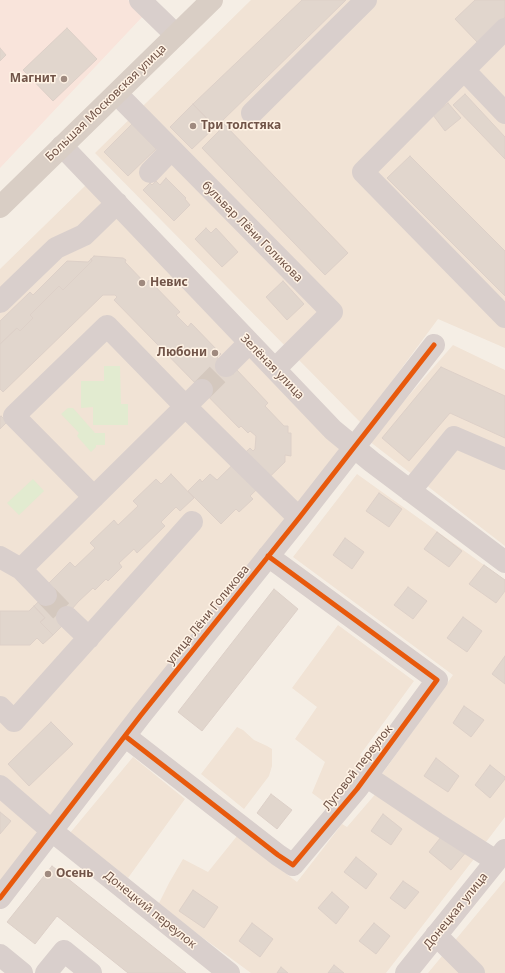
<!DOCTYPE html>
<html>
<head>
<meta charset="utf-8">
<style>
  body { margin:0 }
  canvas { display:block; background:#f5eee5 }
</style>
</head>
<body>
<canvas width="505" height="973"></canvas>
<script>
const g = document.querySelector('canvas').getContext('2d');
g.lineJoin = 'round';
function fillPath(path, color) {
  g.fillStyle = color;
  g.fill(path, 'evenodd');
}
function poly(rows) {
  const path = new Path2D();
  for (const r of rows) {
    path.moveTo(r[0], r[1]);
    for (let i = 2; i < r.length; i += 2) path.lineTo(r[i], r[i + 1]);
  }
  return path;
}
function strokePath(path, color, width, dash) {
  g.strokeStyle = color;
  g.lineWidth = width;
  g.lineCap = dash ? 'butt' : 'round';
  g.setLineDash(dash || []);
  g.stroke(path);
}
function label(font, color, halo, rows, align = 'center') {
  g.font = font + ' "Noto Sans",sans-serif';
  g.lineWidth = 3;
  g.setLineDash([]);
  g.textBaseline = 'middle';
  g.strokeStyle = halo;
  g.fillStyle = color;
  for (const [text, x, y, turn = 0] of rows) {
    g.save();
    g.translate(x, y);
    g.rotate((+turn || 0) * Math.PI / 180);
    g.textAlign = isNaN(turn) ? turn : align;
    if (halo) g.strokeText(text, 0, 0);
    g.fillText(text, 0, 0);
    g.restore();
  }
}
fillPath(poly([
  [251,0,505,0,505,348,438,319,361,423,95,153],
  [86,185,343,448,0,885,0,269],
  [453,345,505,370,505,546,369,441],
  [357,474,505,580,505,817,483,846,382,774,453,675,293,557],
  [338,625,414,681,360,755,366,760,331,807,312,793,325,762,295,739,317,707,292,688],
  [237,727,243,730,254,740,267,746,272,749,272,766,269,776,244,809,201,774],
  [133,757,185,799,128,878,70,833],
  [378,791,477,855,386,973,251,973,158,905,169,883,183,859,208,872,237,836,297,882,342,824,347,827],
  [505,880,505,973,428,973]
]), '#f1e3d5');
fillPath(poly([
  [0,0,128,0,144,15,0,168]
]), '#f9e4db');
fillPath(poly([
  [104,366,120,366,121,404,128,404,128,425,93,425,93,407,81,408,81,381,104,381],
  [68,408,73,408,95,433,105,433,105,445,96,445,96,447,91,452,77,436,79,433,61,414],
  [33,479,44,491,19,515,7,503]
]), '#e2ebd0');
const building = poly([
  [302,0,346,0,221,122,225,125,219,131,193,104,302,0],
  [475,0,505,0,505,17,478,43,455,19,475,0],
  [67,28,97,59,53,101,23,70,67,28],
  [0,48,6,55,0,61,0,48],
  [465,94,505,137,505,159,453,105,465,94],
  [448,103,461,118,445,131,433,115,448,103],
  [193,104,215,127,192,149,170,127,193,104],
  [132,124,156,149,128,176,104,152,132,124],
  [225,125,348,253,325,275,202,148,225,125],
  [410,156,505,251,505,296,387,178,410,156],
  [166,178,186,198,185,199,190,205,174,221,143,190,150,183,152,185,156,181,160,185,166,178],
  [206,228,211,233,216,228,238,252,222,267,195,239,206,228],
  [94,256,123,258,126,260,125,262,146,284,149,280,180,312,176,315,188,327,191,323,218,351,221,354,217,357,233,373,237,370,268,403,265,406,284,426,288,426,288,433,291,433,291,456,285,455,285,462,250,496,253,499,239,512,236,509,221,524,188,491,200,479,202,482,210,474,217,480,250,448,253,451,255,449,256,436,250,431,248,433,241,426,239,428,114,300,117,297,115,295,103,295,3,392,0,389,0,344,17,328,20,331,33,318,30,315,59,286,63,290,92,261,91,259,94,256],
  [91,259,92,261,63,290,59,286,30,315,33,318,20,331,17,328,0,344,0,321,30,292,33,295,67,261,88,262,91,259],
  [283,281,304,304,287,320,266,297,283,281],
  [441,367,505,396,505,438,450,413,409,461,382,438,441,367],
  [1,416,7,422,0,429,0,417,1,416],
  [171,474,194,498,180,511,176,507,161,522,165,526,137,553,134,549,119,563,122,567,108,581,106,579,95,590,93,588,78,602,72,609,65,623,53,635,40,622,45,618,34,606,52,589,48,584,70,562,75,567,95,548,90,543,114,520,118,525,138,506,133,501,156,479,161,484,171,474],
  [379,493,402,509,389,527,366,511,379,493],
  [437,532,462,551,449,567,424,549,437,532],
  [345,538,364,552,352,569,333,555,345,538],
  [484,565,505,580,505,591,496,603,469,584,484,565],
  [408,587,427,601,413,619,394,605,408,587],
  [274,589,298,609,202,731,178,712,274,589],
  [34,606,45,618,40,622,53,635,43,644,37,638,30,645,0,645,0,611,29,611,34,606],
  [463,617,482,631,467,652,447,638,463,617],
  [505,656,505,684,492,674,505,656],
  [464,706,484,720,471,737,453,723,464,706],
  [51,722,73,744,29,786,8,764,51,722],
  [436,758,459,776,448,792,424,776,436,758],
  [490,765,505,777,505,779,490,798,475,785,490,765],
  [271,794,292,810,277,829,257,813,271,794],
  [0,812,11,821,0,834,0,812],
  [383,814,402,829,391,845,371,831,383,814],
  [445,832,467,851,451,870,429,852,445,832],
  [356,857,377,874,366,889,344,872,356,857],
  [52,866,186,973,128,973,57,916,35,944,7,922,52,866],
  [403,881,419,892,405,909,390,898,403,881],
  [193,890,218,907,204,928,179,911,193,890],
  [332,892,349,907,336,924,318,908,332,892],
  [252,923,273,939,260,957,239,941,252,923],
  [374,923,390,936,376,954,359,941,374,923],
  [334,965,344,973,328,973,334,965],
  [281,967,288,973,277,973,281,967]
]);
fillPath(building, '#e1d6cd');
strokePath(building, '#ddd0c8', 1);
strokePath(poly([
  [202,390,226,366],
  [46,595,67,617]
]), '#d4c8be', 22, [22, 11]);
strokePath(poly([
  [140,0,176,35],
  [464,70,505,29],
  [117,94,332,312,275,369],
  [252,113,366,0],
  [505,113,464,70,363,172,505,317],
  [62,146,333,430,372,462,505,562],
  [150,172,171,150],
  [0,302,56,248,84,235,117,203],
  [226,366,249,343],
  [410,491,454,437,505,459],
  [94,497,14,416,107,326,185,406,299,518],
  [0,557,21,569,46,595],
  [21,569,202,390],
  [67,617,89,638],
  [0,707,14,721,192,522],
  [125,736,278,855,293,865,357,789,437,680,268,556],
  [366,776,436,823,496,861],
  [0,786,52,831,229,973],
  [0,898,141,715,299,518,434,345],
  [436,935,474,973],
  [0,955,22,973],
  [46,973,64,951,91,973],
  [406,973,505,850]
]), '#d9cfcc', 22);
strokePath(poly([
  [0,207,212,0]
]), '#d9cec5', 22);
strokePath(poly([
  [125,736,278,855,293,865,357,789,437,680,268,556],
  [0,898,141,715,299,518,434,345]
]), '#e8590c', 5);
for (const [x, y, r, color] of [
  [64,79,4,"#9f8a7f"],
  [193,126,4,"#9f8a7f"],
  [142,283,4,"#9f8a7f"],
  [215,353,4,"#9f8a7f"],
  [48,874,4,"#9f8a7f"]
]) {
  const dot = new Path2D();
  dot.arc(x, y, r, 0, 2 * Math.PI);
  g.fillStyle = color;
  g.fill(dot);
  strokePath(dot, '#fff3e5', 1.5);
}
label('bold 12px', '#715448', '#fff3e5', [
  ["Магнит",56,79,"right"],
  ["Три толстяка",201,126],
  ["Невис",150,283],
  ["Любони",207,353,"right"],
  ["Осень",56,874]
], 'left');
label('12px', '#715448', '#fff3e5', [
  ["Большая Московская улица",106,103,-44],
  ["бульвар Лёни Голикова",252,232,45],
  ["Зелёная улица",272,367,46],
  ["улица Лёни Голикова",208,615,-51],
  ["Луговой переулок",358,768,-52],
  ["Донецкий переулок",150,910,39],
  ["Донецкая улица",456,911,-51]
]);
</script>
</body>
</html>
